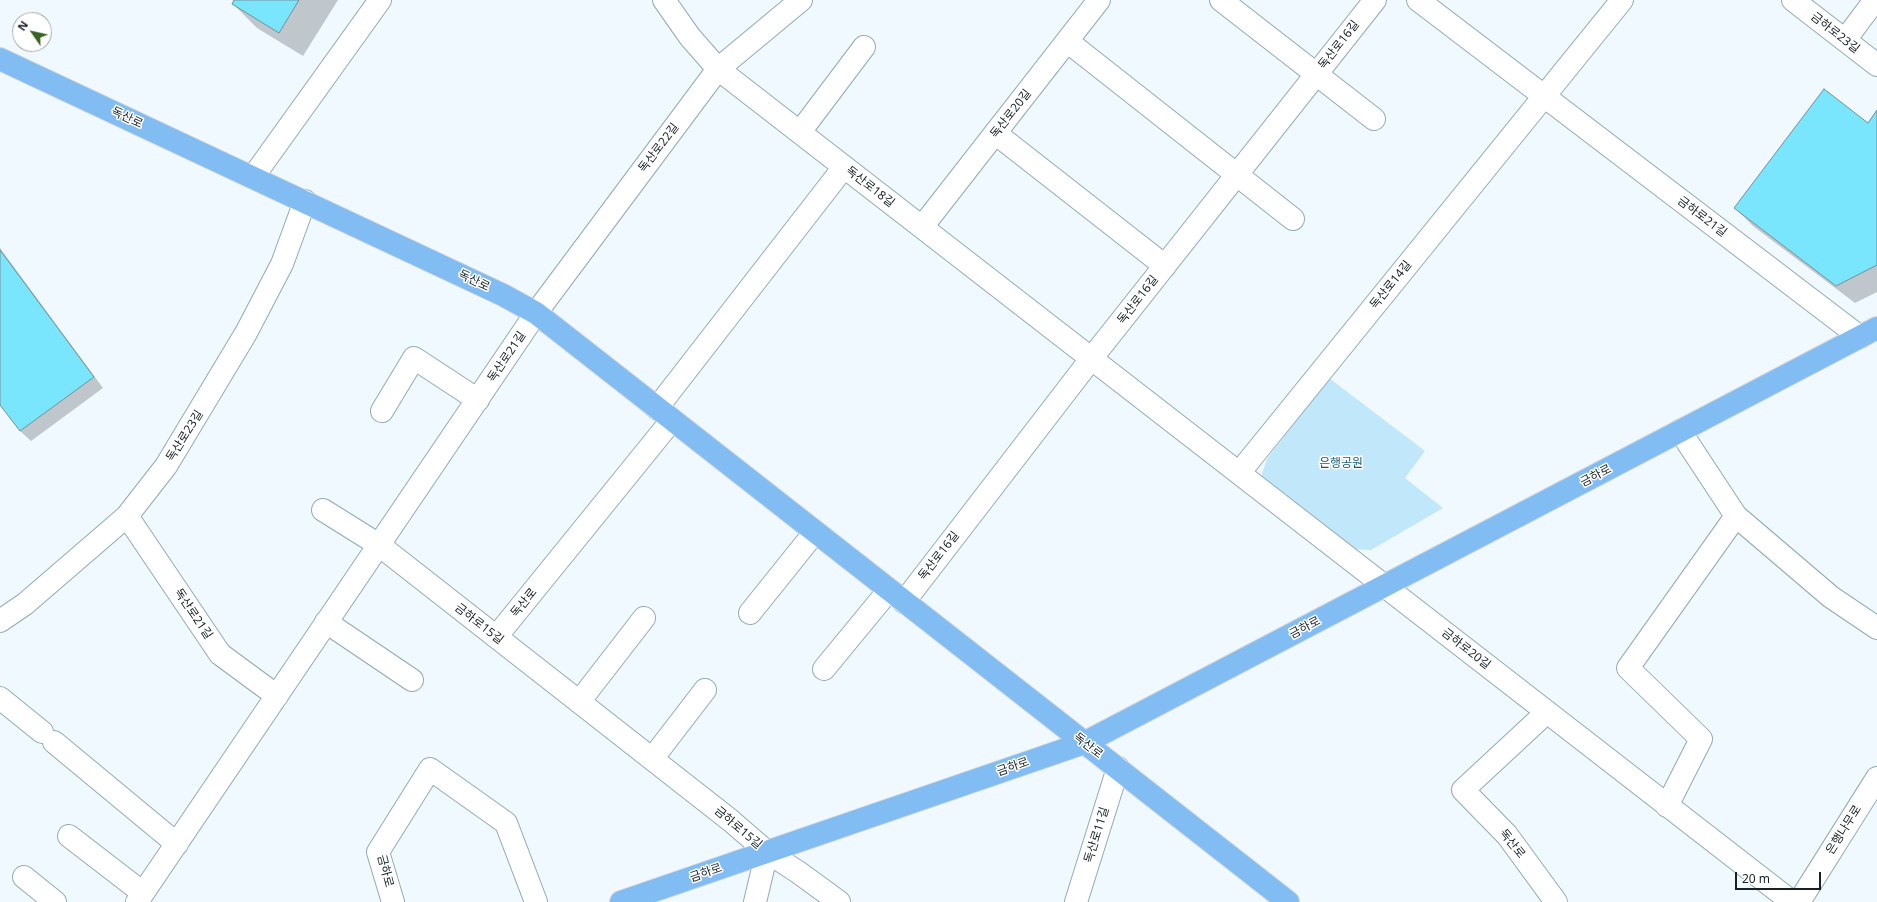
<!DOCTYPE html>
<html>
<head>
<meta charset="utf-8">
<style>
  body { margin:0 }
  #map { position:relative; width:1877px; height:902px; overflow:hidden; background:#eff9ff; font-family:"Noto Sans",sans-serif }
  canvas { display:block }
  .north { position:absolute; left:12px; top:12px; width:40px; height:40px; box-sizing:border-box; background:#fff; border:1px solid #a2a6a8; border-radius:50%; rotate:304deg; font-size:11px; font-weight:700; line-height:16px; text-align:center; color:#172125 }
  .north::after { content:''; display:block; margin:auto; width:14px; height:18px; background:#386421; clip-path:polygon(50% 0,100% 100%,50% 72%,0 100%) }
  .scale { position:absolute; left:1735px; top:872px; width:86px; height:18px; box-sizing:border-box; border:2px solid #172125; border-top:0; padding-left:5px; font-size:12px; line-height:14px; white-space:nowrap; color:#172125; -webkit-text-stroke:3px #fff; paint-order:stroke }
</style>
</head>
<body>
<div id="map">
<canvas width="1877" height="902"></canvas>
<div class="north">N</div>
<div class="scale">20 m</div>
</div>
<script>
const g = document.querySelector('canvas').getContext('2d');
g.lineJoin = 'round';
function fillPath(path, color) {
  g.fillStyle = color;
  g.fill(path, 'evenodd');
}
function poly(rows) {
  const path = new Path2D();
  for (const r of rows) {
    path.moveTo(r[0], r[1]);
    for (let i = 2; i < r.length; i += 2) path.lineTo(r[i], r[i + 1]);
  }
  return path;
}
function strokePath(path, color, width, dash) {
  g.strokeStyle = color;
  g.lineWidth = width;
  g.lineCap = dash ? 'butt' : 'round';
  g.setLineDash(dash || []);
  g.stroke(path);
}
function label(font, color, halo, rows, align = 'center') {
  g.font = font + ' "Noto Sans","Noto Sans KR",sans-serif';
  g.lineWidth = 3;
  g.setLineDash([]);
  g.textBaseline = 'middle';
  g.strokeStyle = halo;
  g.fillStyle = color;
  for (const [text, x, y, turn = 0] of rows) {
    g.save();
    g.translate(x, y);
    g.rotate((+turn || 0) * Math.PI / 180);
    g.textAlign = isNaN(turn) ? turn : align;
    if (halo) g.strokeText(text, 0, 0);
    g.fillText(text, 0, 0);
    g.restore();
  }
}
fillPath(poly([
  [1329,378,1425,451,1405,478,1443,508,1371,550,1347,549,1261,477,1267,459]
]), '#c1e7fb');
fillPath(poly([
  [235,0,338,0,303,56,257,28,233,4],
  [1877,112,1877,292,1855,303,1753,226,1735,208,1868,124],
  [0,248,103,388,31,441,20,431,0,403]
]), '#0003');
const building = poly([
  [234,0,299,0,279,33,232,4,234,0],
  [1824,89,1868,123,1877,110,1877,265,1836,286,1734,208,1824,89],
  [0,250,94,377,20,431,0,405,0,250]
]);
fillPath(building, '#79e6fd');
strokePath(building, '#738f95', 1);
const minor = poly([
  [664,0,690,37,718,69,1792,902],
  [1221,0,1374,119],
  [1418,0,1860,337],
  [1793,0,1877,65],
  [1845,40,1875,0],
  [1067,41,1293,219],
  [800,132,864,47],
  [995,133,1165,266],
  [253,177,380,0],
  [922,227,1099,0],
  [657,408,844,167],
  [382,411,414,358,478,400],
  [1680,431,1736,516,1831,597,1877,628],
  [1239,473,1622,0],
  [323,510,379,545,730,820,767,852,798,872,839,902],
  [127,516,220,654,277,696],
  [904,602,1091,359,1375,0],
  [750,613,815,532],
  [0,621,25,604,127,516,166,466,246,333,282,264,305,201],
  [326,622,412,680],
  [496,637,672,420],
  [824,669,889,590],
  [0,698,42,732],
  [579,702,644,618],
  [1547,712,1463,790,1507,835,1556,902],
  [54,742,177,844],
  [652,759,705,690],
  [1667,806,1701,739,1628,668,1736,516],
  [69,836,143,893],
  [24,877,55,902],
  [137,902,536,313,718,69,801,0],
  [393,902,378,852,430,769,506,823,536,902],
  [755,902,767,852],
  [1076,902,1118,768],
  [1799,902,1877,778]
]);
const major = poly([
  [0,59,503,295,536,313,1288,902],
  [621,902,1084,743,1877,328]
]);
strokePath(minor, '#92aab7', 24);
strokePath(major, '#d5d7d8', 24);
strokePath(minor, '#fff', 22);
strokePath(major, '#81bdf3', 22);
label('12px', '#172125', '#fff', [
  ["금하로23길",1835,33,38],
  ["독산로16길",1339,45,-52],
  ["독산로20길",1011,114,-52],
  ["독산로",127,118,25],
  ["독산로22길",659,148,-53],
  ["독산로18길",870,187,38],
  ["금하로21길",1702,217,37],
  ["독산로",474,281,25],
  ["독산로14길",1391,285,-51],
  ["독산로16길",1138,300,-52],
  ["독산로21길",507,357,-56],
  ["독산로23길",185,436,-58],
  ["금하로",1596,476,-28],
  ["독산로16길",939,556,-52],
  ["독산로",524,603,-51],
  ["독산로21길",193,614,56],
  ["금하로15길",479,624,38],
  ["금하로",1305,628,-28],
  ["금하로20길",1466,649,38],
  ["독산로",1088,746,38],
  ["금하로",1013,767,-19],
  ["금하로15길",738,828,40],
  ["은행나무로",1844,830,-58],
  ["독산로11길",1097,835,-73],
  ["독산로",1512,844,51],
  ["금하로",385,871,75],
  ["금하로",706,873,-19]
]);
label('12px', '#165c79', '#fff', [
  ["은행공원",1341,464]
]);
</script>
</body>
</html>
